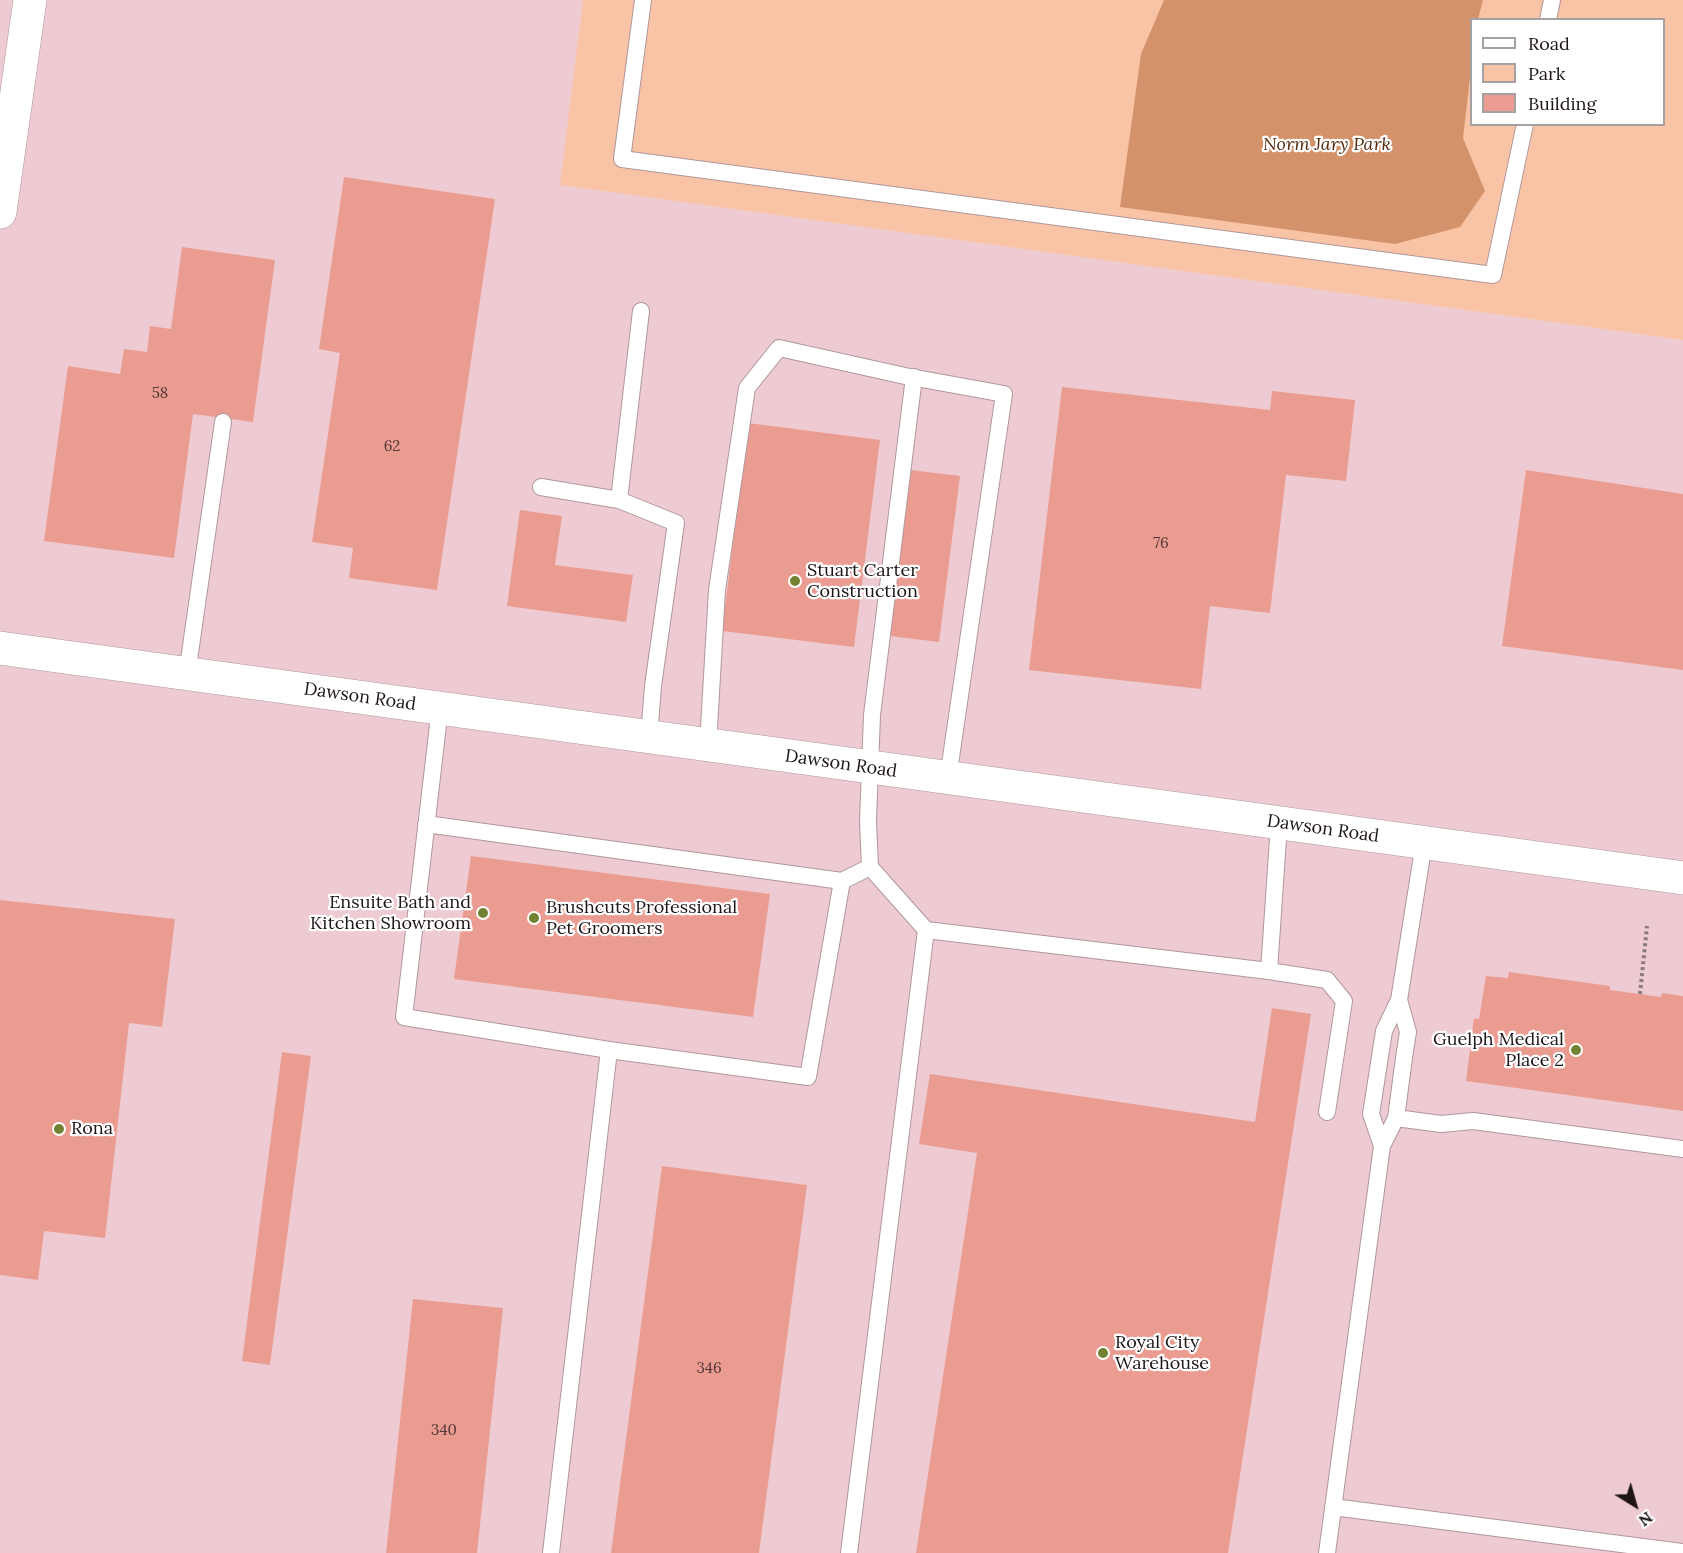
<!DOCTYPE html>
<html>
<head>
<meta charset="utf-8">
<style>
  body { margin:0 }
  #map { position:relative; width:1683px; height:1553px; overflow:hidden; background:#f4d9de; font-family:Lora,serif }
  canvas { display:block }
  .legend { position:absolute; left:1470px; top:18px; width:195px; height:108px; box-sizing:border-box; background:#fff; border:2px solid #a5a1a2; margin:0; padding:8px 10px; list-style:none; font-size:18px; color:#1e1517 }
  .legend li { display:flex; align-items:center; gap:12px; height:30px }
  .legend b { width:30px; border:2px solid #a5a1a2 }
  .north { position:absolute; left:1605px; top:1475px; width:60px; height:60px; -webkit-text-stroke:4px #fff; paint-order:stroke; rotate:143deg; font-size:16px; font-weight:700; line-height:24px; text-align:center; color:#1e1517 }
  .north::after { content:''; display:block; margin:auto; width:21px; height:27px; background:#1e1517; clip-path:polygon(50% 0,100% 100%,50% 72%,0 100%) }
</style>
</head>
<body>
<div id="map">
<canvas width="1683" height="1553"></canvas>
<ul class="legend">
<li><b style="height:8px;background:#fff"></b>Road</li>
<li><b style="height:16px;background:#f9c3a5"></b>Park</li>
<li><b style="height:16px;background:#eb9c91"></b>Building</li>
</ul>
<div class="north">N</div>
</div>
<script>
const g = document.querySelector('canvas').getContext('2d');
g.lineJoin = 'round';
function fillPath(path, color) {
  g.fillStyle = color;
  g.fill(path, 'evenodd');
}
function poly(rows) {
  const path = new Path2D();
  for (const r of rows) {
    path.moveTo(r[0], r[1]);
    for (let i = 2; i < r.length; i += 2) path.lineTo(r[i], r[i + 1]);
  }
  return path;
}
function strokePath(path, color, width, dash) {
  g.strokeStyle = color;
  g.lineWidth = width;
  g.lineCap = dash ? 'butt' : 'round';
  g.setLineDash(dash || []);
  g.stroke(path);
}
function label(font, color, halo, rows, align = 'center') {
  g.font = font + ' Lora,serif';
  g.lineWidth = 4.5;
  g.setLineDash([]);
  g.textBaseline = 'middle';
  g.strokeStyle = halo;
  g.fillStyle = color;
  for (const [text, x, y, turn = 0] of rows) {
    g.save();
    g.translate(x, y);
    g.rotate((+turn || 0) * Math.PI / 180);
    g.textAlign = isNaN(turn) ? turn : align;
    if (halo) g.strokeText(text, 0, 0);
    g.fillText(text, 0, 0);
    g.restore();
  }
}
fillPath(poly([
  [0,0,583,0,561,185,1683,340,1683,1553,0,1553]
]), '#eecbd2');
fillPath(poly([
  [583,0,1683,0,1683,340,560,185],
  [1472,20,1664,20,1664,124,1472,124]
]), '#f9c3a5');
fillPath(poly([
  [1164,0,1483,0,1478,19,1472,20,1471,69,1463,138,1485,191,1460,227,1395,244,1120,207,1141,54]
]), '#d4926b');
fillPath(poly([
  [344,177,495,199,437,590,349,578,353,548,312,542,340,353,319,349],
  [182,247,275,260,253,422,193,414,174,558,44,541,68,366,120,374,124,349,147,352,150,326,171,329],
  [1062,387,1270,410,1272,391,1355,400,1346,481,1286,475,1270,613,1210,606,1201,689,1029,670],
  [748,423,880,440,854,647,722,631],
  [911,470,960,476,939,642,890,636],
  [1526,470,1683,494,1683,670,1502,646],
  [520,510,562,516,555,565,633,575,626,622,507,606],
  [471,856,770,894,753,1017,454,979],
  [0,900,175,919,162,1027,129,1023,105,1238,44,1231,38,1280,0,1275],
  [1509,972,1610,986,1610,990,1661,997,1662,993,1683,996,1683,1111,1466,1081,1474,1018,1479,1019,1486,976,1508,978],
  [1272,1008,1311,1014,1228,1553,916,1553,977,1153,919,1144,930,1074,1255,1122],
  [282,1052,311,1056,270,1365,242,1361],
  [662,1166,807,1185,759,1553,611,1553],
  [413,1299,503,1308,477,1553,386,1553]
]), '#eb9c91');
const lane = poly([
  [643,0,622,159,1493,275,1525,124],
  [1548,20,1552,0],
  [641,311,619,500,676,523,653,686,649,737],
  [914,377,872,715,868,821,870,867,926,930,1269,971,1279,824],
  [541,487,619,500],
  [187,674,223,422],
  [440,708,404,1017,609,1050,551,1553],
  [708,745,717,590,747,388,779,348,905,376,1004,394,948,778],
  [426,824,842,881],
  [1269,971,1327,980,1344,1001,1327,1112],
  [609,1050,808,1077,842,881,870,867],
  [1396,1118,1441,1124,1473,1121,1683,1149],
  [1382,1146,1371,1114,1384,1031,1399,1000,1424,843],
  [1333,1507,1683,1552],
  [849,1553,926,930],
  [1327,1553,1382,1146,1396,1118,1404,1058,1408,1032,1399,1000]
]);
const street = poly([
  [0,212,30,0],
  [0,648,1683,878]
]);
strokePath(lane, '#b0979b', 18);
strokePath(street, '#b0979b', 34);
strokePath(poly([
  [1640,994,1647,926]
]), '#8c7a7d', 4, [3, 3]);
strokePath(lane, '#fff', 16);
strokePath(street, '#fff', 33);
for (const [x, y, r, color] of [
  [795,581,6,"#728231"],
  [483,913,6,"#728231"],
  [534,918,6,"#728231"],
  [1576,1050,6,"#728231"],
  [59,1129,6,"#728231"],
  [1103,1353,6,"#728231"]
]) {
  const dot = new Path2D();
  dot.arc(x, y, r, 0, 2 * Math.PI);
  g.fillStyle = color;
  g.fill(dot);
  strokePath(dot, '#fff', 2);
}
label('15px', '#513736', null, [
  ["58",160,394],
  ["62",392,447],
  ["76",1161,544],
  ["346",709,1369],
  ["340",444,1431]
]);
label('italic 18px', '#562b0d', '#fff', [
  ["Norm Jary Park",1327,145]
]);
label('18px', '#1e1517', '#fff', [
  ["Stuart Carter",807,571],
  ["Construction",807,592],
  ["Ensuite Bath and",471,903,"right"],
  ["Kitchen Showroom",471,924,"right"],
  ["Brushcuts Professional",546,908],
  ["Pet Groomers",546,929],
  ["Guelph Medical",1564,1040,"right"],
  ["Place 2",1564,1061,"right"],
  ["Rona",71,1129],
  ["Royal City",1115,1343],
  ["Warehouse",1115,1364]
], 'left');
label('18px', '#1e1517', '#fff', [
  ["Dawson Road",360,697,8],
  ["Dawson Road",841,764,8],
  ["Dawson Road",1323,829,8]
]);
</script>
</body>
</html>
